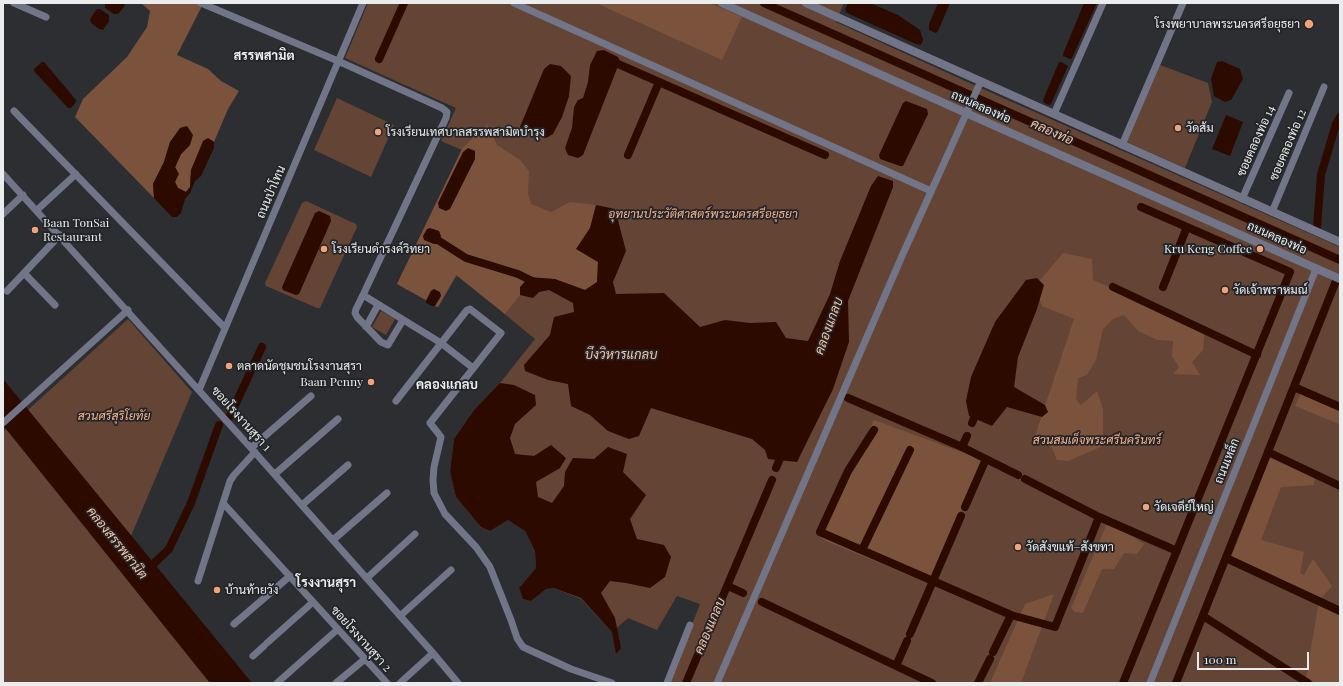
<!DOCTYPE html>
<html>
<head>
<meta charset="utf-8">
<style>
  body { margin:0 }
  #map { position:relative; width:1343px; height:686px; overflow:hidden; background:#2d2e31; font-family:"Playfair Display",serif }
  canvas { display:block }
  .frame { position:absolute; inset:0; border:4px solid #ebecee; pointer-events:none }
  .scale { position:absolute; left:1197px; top:652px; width:112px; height:18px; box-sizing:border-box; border:2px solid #ebecee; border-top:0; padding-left:5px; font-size:12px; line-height:14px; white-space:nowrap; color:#ebecee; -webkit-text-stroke:3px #232427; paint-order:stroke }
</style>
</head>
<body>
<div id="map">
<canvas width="1343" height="686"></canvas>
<div class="frame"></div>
<div class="scale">100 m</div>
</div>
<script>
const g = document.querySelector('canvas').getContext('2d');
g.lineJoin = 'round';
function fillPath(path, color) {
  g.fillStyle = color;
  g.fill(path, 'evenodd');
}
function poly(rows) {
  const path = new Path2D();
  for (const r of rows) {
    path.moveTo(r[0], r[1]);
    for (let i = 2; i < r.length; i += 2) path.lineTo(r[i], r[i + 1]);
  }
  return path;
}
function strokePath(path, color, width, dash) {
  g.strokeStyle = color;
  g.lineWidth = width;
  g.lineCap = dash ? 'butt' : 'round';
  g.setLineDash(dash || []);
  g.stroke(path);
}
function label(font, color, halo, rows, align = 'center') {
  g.font = font + ' "Playfair Display",Sarabun,serif';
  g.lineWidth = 3.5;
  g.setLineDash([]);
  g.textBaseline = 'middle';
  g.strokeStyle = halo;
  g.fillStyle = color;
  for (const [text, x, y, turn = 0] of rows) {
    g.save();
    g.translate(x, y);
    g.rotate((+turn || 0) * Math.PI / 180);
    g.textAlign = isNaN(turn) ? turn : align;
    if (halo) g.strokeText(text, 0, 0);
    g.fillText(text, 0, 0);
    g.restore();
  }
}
fillPath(poly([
  [368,3,844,3,836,22,985,90,1340,247,1340,683,669,683,700,604,677,596,657,630,628,618,612,632,581,599,554,588,546,589,531,601,523,599,519,588,536,568,535,551,525,531,508,520,490,531,481,527,456,497,450,472,454,439,474,410,500,383,535,339,457,275,438,307,397,284,462,150,441,141,456,108,345,58],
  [1160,65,1208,83,1212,102,1185,168,1127,142],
  [337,98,394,125,371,177,314,150],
  [306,201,356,224,357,227,320,308,317,308,266,286,265,283,302,203],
  [381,311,395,319,386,335,372,327],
  [128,319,192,392,131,536,28,410],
  [6,429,210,683,3,683,3,432]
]), '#644434');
fillPath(poly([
  [141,3,198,3,202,6,177,55,208,69,221,81,239,91,228,109,214,142,208,139,191,170,190,187,186,192,178,188,175,182,175,168,181,154,190,145,170,142,164,162,153,184,154,198,75,117,83,99,127,57,147,27,150,11],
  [596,3,710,3,742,17,722,60],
  [487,124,497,145,520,160,529,171,528,193,531,204,551,212,570,202,596,205,590,228,576,249,598,262,597,282,585,290,555,279,520,287,520,295,505,314,456,275,438,307,435,306,441,296,431,290,426,300,397,284,462,149],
  [1063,253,1092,259,1093,280,1205,328,1203,350,1192,362,1200,375,1173,374,1179,367,1172,356,1173,341,1157,340,1138,331,1124,315,1113,319,1103,329,1096,360,1087,375,1078,378,1076,399,1081,405,1097,391,1103,409,1103,446,1068,461,1057,460,1052,448,1035,436,1074,319,1042,306,1035,286],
  [1303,389,1340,408,1339,424,1295,406],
  [874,420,983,460,930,584,824,540,818,535,818,531],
  [1271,455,1315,474,1314,485,1281,487,1261,540,1304,552,1300,573,1304,575,1313,559,1332,586,1318,602,1229,563],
  [1108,521,1144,544,1137,554,1124,553,1114,569,1102,569,1083,613,1075,612,1071,608],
  [1054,594,1021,683,990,683,1025,604],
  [1319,601,1340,613,1340,683,1316,683,1306,677]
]), '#7b533d');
fillPath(poly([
  [105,3,125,3,124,7,118,14,114,14,105,8],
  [848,3,870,3,898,15,920,30,923,40,921,45,916,44,847,13,845,9],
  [938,3,950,3,938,31,936,33,929,30,929,24],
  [1084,3,1097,3,1072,58,1070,59,1063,56,1063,54],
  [97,9,100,9,109,15,109,21,103,30,99,29,91,23,90,19],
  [604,50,618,57,620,61,583,155,578,158,568,155,565,148,572,128,574,107,578,100,583,98,588,82,590,65,597,51],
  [1222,61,1240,69,1243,79,1231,100,1225,102,1214,96,1211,79,1217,62],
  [42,62,44,62,76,100,76,102,71,108,68,108,34,71,34,69],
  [1059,62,1061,62,1068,66,1051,104,1049,105,1044,103,1043,100],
  [550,64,561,66,571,76,569,96,562,117,553,134,546,138,522,131,520,127,544,69],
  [906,101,927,109,928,114,903,166,900,166,880,159,879,155,903,103],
  [1226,115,1243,122,1230,156,1212,149],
  [187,126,193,135,190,145,181,154,175,167,179,174,175,182,178,188,186,192,190,187,191,170,203,141,208,138,214,142,214,148,201,176,195,181,190,193,185,199,181,213,177,217,172,217,154,198,153,184,164,162,170,142,180,128],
  [468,148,475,151,475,159,450,209,446,211,439,208,438,203,463,152],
  [878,176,893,181,893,187,848,301,849,342,833,389,797,462,768,459,765,450,752,439,651,408,639,436,629,439,608,431,590,415,571,406,568,384,548,380,525,371,524,365,550,335,554,317,574,312,573,303,549,290,539,292,533,298,520,295,520,287,529,277,555,279,585,290,597,282,598,262,576,249,590,228,596,205,615,209,626,251,613,282,616,294,664,293,700,327,725,320,750,323,776,322,786,338,808,341,830,294,840,261,871,186],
  [319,211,330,216,331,221,299,294,296,295,283,290,282,287,315,213],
  [430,228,439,231,441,236,437,244,434,244,424,240,423,236,427,229],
  [1037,278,1044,285,1037,309,1018,357,1014,387,1045,405,1048,412,1042,417,1007,407,992,426,969,416,966,401,971,377,995,322,1026,280],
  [434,289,440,292,441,296,435,306,432,306,426,303,426,301,431,291],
  [3,379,252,683,210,683,3,425],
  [500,383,514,385,535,395,536,405,515,424,510,438,515,454,534,456,551,445,566,458,560,468,536,482,538,497,552,503,564,486,565,472,573,458,594,459,608,447,627,454,623,472,646,495,630,519,637,539,664,545,671,557,665,577,650,588,626,583,610,581,601,593,615,618,621,648,616,654,612,632,581,598,554,588,546,589,531,601,523,599,519,588,536,568,535,551,525,531,508,520,490,531,481,527,456,497,450,472,454,439,474,410]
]), '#2c0a00');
strokePath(poly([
  [764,3,1340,260],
  [379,59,404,3],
  [609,60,825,155],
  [628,155,659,82],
  [1317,227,1321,175,1336,124,1340,117],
  [433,237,466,258,518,274,536,283],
  [1113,287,1257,355],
  [1163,287,1187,227],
  [1294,387,1340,407],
  [848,398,962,447,1018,475],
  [230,416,262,347],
  [972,423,978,408],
  [874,430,848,471,820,532,933,581,961,516],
  [962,447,967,436],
  [1268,452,1340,486],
  [776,468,783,451],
  [965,507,986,459],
  [1099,517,1177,551],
  [862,550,910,450],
  [1226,558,1340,611],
  [146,571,169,549,191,503,219,425],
  [728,586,743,593],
  [762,602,932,683],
  [1203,616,1308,683],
  [910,634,933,581,1011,615],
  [993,652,1011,615,1055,627,1099,517,1025,479],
  [896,666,907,641],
  [686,683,772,480],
  [978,683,990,659],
  [1123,683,1290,272,1141,207],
  [1176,683,1336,281]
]), '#2c0a00', 8);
strokePath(poly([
  [14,3,46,17],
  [201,3,338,61,442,108,447,112,446,118,363,295,441,343,473,368],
  [514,3,931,191],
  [14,111,225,328],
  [1054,114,1103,3],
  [1122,145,1183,3],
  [3,174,251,448,433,653,458,683],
  [1242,199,1289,93],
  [37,210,76,174],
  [1272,212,1324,87],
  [3,214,23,195],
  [24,273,55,305],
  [7,291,60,235],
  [363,295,356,309,355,313,357,317,381,342,388,345,403,320],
  [366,327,378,305],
  [199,390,363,3],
  [396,401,467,310,470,309,501,333,430,423,441,437,434,467,433,480,434,493,445,514,476,547,490,567,511,620,517,638,523,647,571,669,612,683],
  [3,423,128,310],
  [251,448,311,396],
  [275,474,338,419],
  [223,503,387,683],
  [302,505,348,465],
  [333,540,387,493],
  [367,578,415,534],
  [198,581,230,481,234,475,255,452],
  [400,616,451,570],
  [234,624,290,576],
  [267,643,313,602],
  [253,656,264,646],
  [277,683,338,629],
  [336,683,365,659],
  [400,683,433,653],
  [667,683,690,625],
  [717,683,902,256,981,81],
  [1150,683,1316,269]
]), '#717587', 7);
strokePath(poly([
  [722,3,966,113,1340,279],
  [806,3,1340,242]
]), '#717587', 8);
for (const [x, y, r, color] of [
  [1309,24,5,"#f0a279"],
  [1178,128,4,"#f0a279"],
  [378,132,4,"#f0a279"],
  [35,230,4,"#f0a279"],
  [324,249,4,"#f0a279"],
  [1260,249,4,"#f0a279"],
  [1225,290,4,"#f0a279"],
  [229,366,4,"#f0a279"],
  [371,382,4,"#f0a279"],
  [1146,507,4,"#f0a279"],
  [1018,547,4,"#f0a279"],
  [217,590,4,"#f0a279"]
]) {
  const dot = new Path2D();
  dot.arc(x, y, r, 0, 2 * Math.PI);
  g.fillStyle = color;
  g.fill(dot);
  strokePath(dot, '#232427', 1.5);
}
label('12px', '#ebecee', '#232427', [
  ["โรงพยาบาลพระนครศรีอยุธยา",1300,24,"right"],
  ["วัดส้ม",1186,128],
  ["โรงเรียนเทศบาลสรรพสามิตบำรุง",386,132],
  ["Baan TonSai",43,223],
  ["Restaurant",43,237],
  ["โรงเรียนดำรงค์วิทยา",332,249],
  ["Kru Keng Coffee",1252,249,"right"],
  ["วัดเจ้าพราหมณ์",1233,290],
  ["ตลาดนัดชุมชนโรงงานสุรา",237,366],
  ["Baan Penny",363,382,"right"],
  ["วัดเจดีย์ใหญ่",1154,507],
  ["วัดสังขแท้–สังขทา",1026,547],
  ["บ้านท้ายวัง",225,590]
], 'left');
label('12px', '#ebecee', '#232427', [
  ["ถนนคลองท่อ",981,107,24],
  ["ซอยคลองท่อ 14",1256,141,-66],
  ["ซอยคลองท่อ 12",1288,145,-67],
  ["ถนนป่าโทน",271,192,-67],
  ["ถนนคลองท่อ",1277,238,24],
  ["ซอยโรงงานสุรา 1",241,419,48],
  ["ถนนเหล็ก",1227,461,-68],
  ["ซอยโรงงานสุรา 2",361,639,48]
]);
label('italic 12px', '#f6b18d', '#232427', [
  ["อุทยานประวัติศาสตร์พระนครศรีอยุธยา",703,214],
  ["สวนศรีสุริโยทัย",114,416],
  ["สวนสมเด็จพระศรีนครินทร์",1097,440]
]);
label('bold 13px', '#ebecee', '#232427', [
  ["สรรพสามิต",264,56],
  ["คลองแกลบ",447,385],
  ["โรงงานสุรา",326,583]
]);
label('italic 13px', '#fac2a5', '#232427', [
  ["คลองท่อ",1052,132,24],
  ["คลองแกลบ",829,326,-70],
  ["บึงวิหารแกลบ",621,355],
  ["คลองสรรพสามิต",117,543,51],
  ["คลองแกลบ",710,626,-67]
]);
</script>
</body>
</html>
